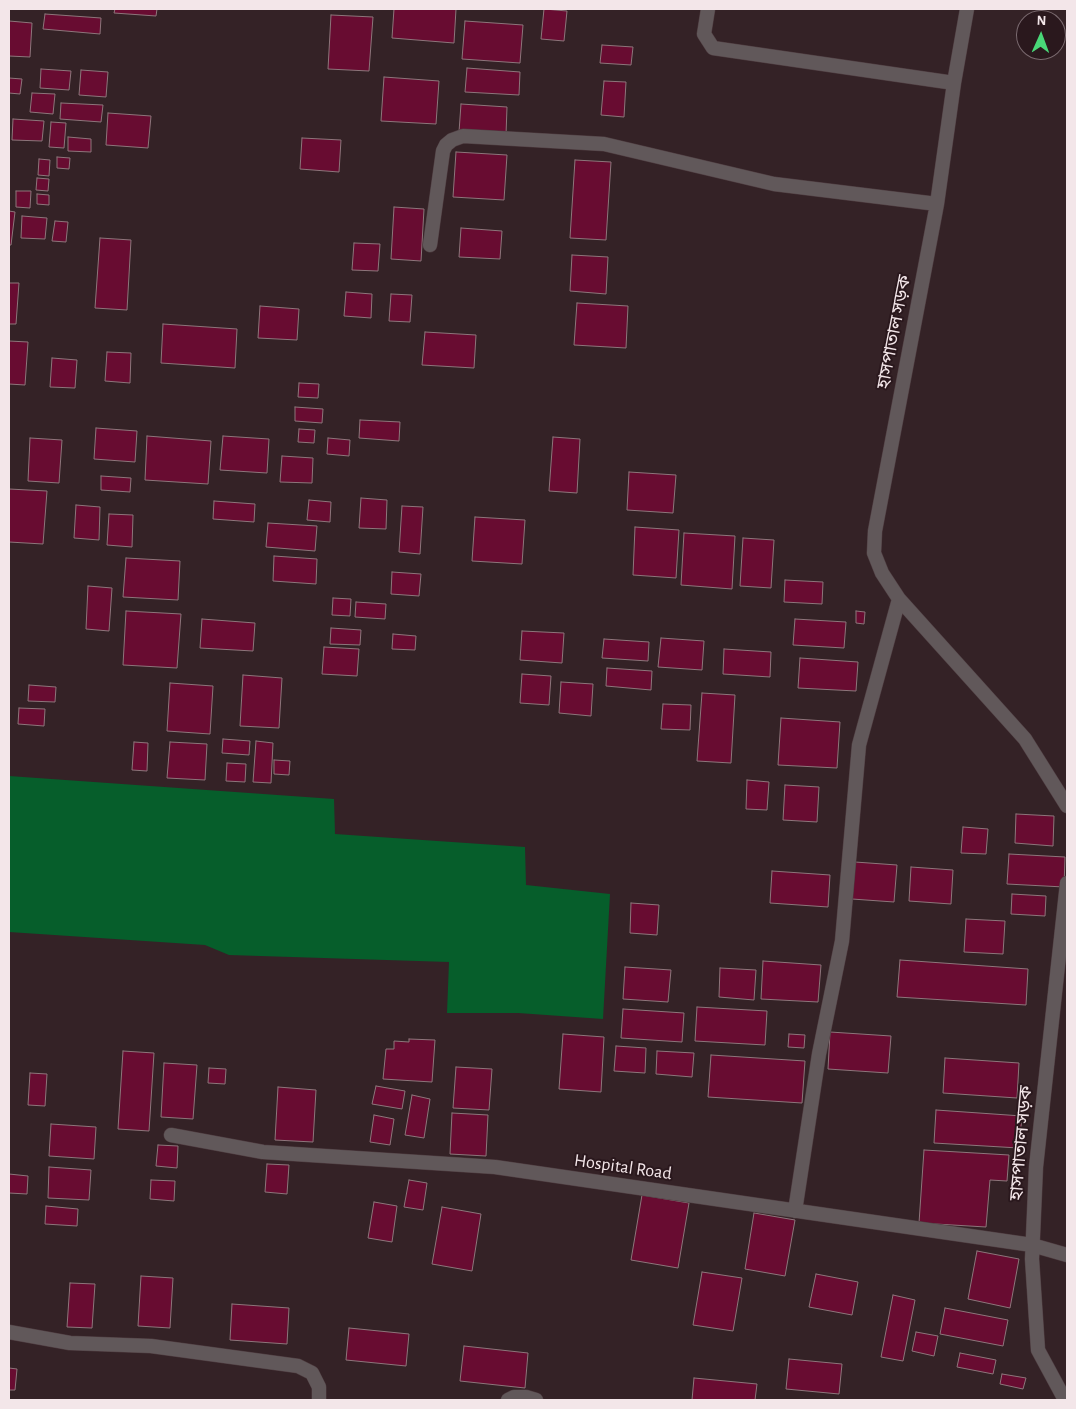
<!DOCTYPE html>
<html>
<head>
<meta charset="utf-8">
<style>
  body { margin:0 }
  #map { position:relative; width:1076px; height:1409px; overflow:hidden; background:#342226; font-family:"Alegreya Sans",sans-serif }
  canvas { display:block }
  .frame { position:absolute; inset:0; border:10px solid #f3e6e9; pointer-events:none }
  .north { position:absolute; left:1016px; top:10px; width:50px; height:50px; box-sizing:border-box; background:#2a181d; border:1px solid #7a6a6f; border-radius:50%; rotate:2deg; font-size:14px; font-weight:700; line-height:20px; text-align:center; color:#f3e6e9 }
  .north::after { content:''; display:block; margin:auto; width:18px; height:22px; background:#49d778; clip-path:polygon(50% 0,100% 100%,50% 72%,0 100%) }
</style>
</head>
<body>
<div id="map">
<canvas width="1076" height="1409"></canvas>
<div class="frame"></div>
<div class="north">N</div>
</div>
<script>
const g = document.querySelector('canvas').getContext('2d');
g.lineJoin = 'round';
function fillPath(path, color) {
  g.fillStyle = color;
  g.fill(path, 'evenodd');
}
function poly(rows) {
  const path = new Path2D();
  for (const r of rows) {
    path.moveTo(r[0], r[1]);
    for (let i = 2; i < r.length; i += 2) path.lineTo(r[i], r[i + 1]);
  }
  return path;
}
function strokePath(path, color, width, dash) {
  g.strokeStyle = color;
  g.lineWidth = width;
  g.lineCap = dash ? 'butt' : 'round';
  g.setLineDash(dash || []);
  g.stroke(path);
}
function label(font, color, halo, rows, align = 'center') {
  g.font = font + ' "Alegreya Sans","Noto Sans Bengali",sans-serif';
  g.lineWidth = 4;
  g.setLineDash([]);
  g.textBaseline = 'middle';
  g.strokeStyle = halo;
  g.fillStyle = color;
  for (const [text, x, y, turn = 0] of rows) {
    g.save();
    g.translate(x, y);
    g.rotate((+turn || 0) * Math.PI / 180);
    g.textAlign = isNaN(turn) ? turn : align;
    if (halo) g.strokeText(text, 0, 0);
    g.fillText(text, 0, 0);
    g.restore();
  }
}
fillPath(poly([
  [9,776,334,799,335,834,525,847,526,885,610,894,603,1019,518,1013,447,1013,449,962,229,955,205,945,9,932]
]), '#065e2b');
const building = poly([
  [115,9,157,9,156,16,114,13,115,9],
  [394,9,456,9,454,43,392,38,394,9],
  [544,9,567,11,564,41,541,39,544,9],
  [45,14,101,18,100,34,43,29,45,14],
  [331,15,373,17,369,71,328,69,331,15],
  [9,21,32,23,30,57,9,56,9,21],
  [465,21,523,25,520,63,462,59,465,21],
  [602,45,633,47,631,65,600,63,602,45],
  [467,68,520,72,519,95,465,92,467,68],
  [41,69,71,71,69,90,40,88,41,69],
  [81,70,108,72,106,97,79,95,81,70],
  [384,77,439,81,436,124,381,121,384,77],
  [9,78,22,79,20,94,9,93,9,78],
  [604,81,626,82,624,117,601,115,604,81],
  [32,93,55,94,53,114,30,112,32,93],
  [61,103,103,105,101,122,60,119,61,103],
  [461,104,507,107,506,135,459,132,461,104],
  [108,113,151,116,148,148,106,145,108,113],
  [13,119,44,121,42,141,12,140,13,119],
  [51,122,66,123,64,148,49,147,51,122],
  [68,137,91,139,91,152,68,151,68,137],
  [302,138,341,140,339,172,300,169,302,138],
  [456,152,507,155,504,200,453,197,456,152],
  [57,157,70,158,69,169,57,168,57,157],
  [39,159,50,160,49,176,38,175,39,159],
  [575,160,611,162,606,240,570,238,575,160],
  [37,178,49,179,48,191,36,190,37,178],
  [16,191,31,191,30,208,16,207,16,191],
  [37,194,49,195,49,205,37,204,37,194],
  [394,207,424,209,421,261,391,259,394,207],
  [9,211,15,212,11,245,9,245,9,211],
  [22,216,47,218,45,239,21,238,22,216],
  [55,221,68,222,66,242,52,241,55,221],
  [461,228,502,231,500,259,459,257,461,228],
  [100,238,131,240,127,310,95,308,100,238],
  [354,243,380,244,378,271,352,270,354,243],
  [572,255,608,257,606,294,570,291,572,255],
  [9,283,19,283,16,324,9,324,9,283],
  [346,292,372,294,371,318,344,316,346,292],
  [391,294,412,295,410,322,389,321,391,294],
  [577,303,628,306,626,348,574,345,577,303],
  [260,306,299,309,297,340,258,338,260,306],
  [163,324,237,329,235,368,161,363,163,324],
  [425,332,476,335,474,368,422,365,425,332],
  [9,341,28,342,25,385,9,384,9,341],
  [107,352,131,353,130,383,105,381,107,352],
  [52,358,77,360,75,388,50,387,52,358],
  [299,383,319,384,318,398,298,397,299,383],
  [295,407,323,409,322,423,295,421,295,407],
  [360,420,400,422,399,441,359,438,360,420],
  [96,428,137,431,135,462,94,459,96,428],
  [299,429,315,430,314,443,298,442,299,429],
  [147,436,211,441,208,484,145,480,147,436],
  [223,436,269,439,267,473,220,470,223,436],
  [553,437,580,439,577,493,549,491,553,437],
  [30,438,62,440,59,483,28,481,30,438],
  [328,438,350,440,349,456,327,454,328,438],
  [282,456,313,458,312,483,280,482,282,456],
  [629,472,676,475,673,513,627,510,629,472],
  [101,476,131,478,130,492,101,490,101,476],
  [9,489,47,491,43,544,9,542,9,489],
  [361,498,387,500,386,529,359,528,361,498],
  [309,500,331,502,330,522,307,520,309,500],
  [214,501,255,504,254,522,213,519,214,501],
  [76,505,100,507,99,540,74,538,76,505],
  [402,506,423,507,420,554,399,552,402,506],
  [109,514,133,515,132,547,107,545,109,514],
  [475,517,525,520,522,564,472,561,475,517],
  [268,523,317,526,315,551,266,547,268,523],
  [635,527,679,530,676,578,633,575,635,527],
  [684,533,735,536,732,589,681,585,684,533],
  [743,538,774,540,771,588,740,586,743,538],
  [274,556,317,559,316,584,273,581,274,556],
  [126,558,180,561,178,600,123,597,126,558],
  [392,572,421,574,419,596,391,594,392,572],
  [785,580,823,582,822,604,784,602,785,580],
  [88,586,112,588,109,631,86,629,88,586],
  [333,598,351,599,350,616,332,615,333,598],
  [356,602,386,604,385,619,355,617,356,602],
  [126,611,181,614,177,668,123,665,126,611],
  [856,611,865,612,864,624,856,623,856,611],
  [202,619,255,623,253,651,200,648,202,619],
  [795,619,846,622,844,648,793,645,795,619],
  [331,628,361,630,360,645,330,644,331,628],
  [522,631,564,633,562,663,520,660,522,631],
  [393,634,416,636,415,650,392,649,393,634],
  [661,638,704,641,702,670,658,667,661,638],
  [604,639,649,642,648,661,602,658,604,639],
  [324,647,359,649,357,676,322,674,324,647],
  [724,649,771,652,770,677,723,674,724,649],
  [800,658,858,662,856,691,798,688,800,658],
  [607,668,652,671,651,690,606,686,607,668],
  [522,674,551,676,549,705,520,703,522,674],
  [243,675,282,678,279,728,240,726,243,675],
  [561,682,593,684,591,716,559,713,561,682],
  [170,683,213,686,210,734,167,731,170,683],
  [29,685,56,687,55,702,28,701,29,685],
  [702,693,735,695,731,763,697,761,702,693],
  [663,704,691,705,690,730,661,729,663,704],
  [19,708,45,709,44,726,18,724,19,708],
  [781,718,840,722,837,768,778,765,781,718],
  [223,739,250,741,249,755,222,753,223,739],
  [256,741,273,743,271,783,253,782,256,741],
  [134,742,148,743,147,771,132,770,134,742],
  [170,742,207,744,205,780,167,778,170,742],
  [274,760,290,761,289,775,274,774,274,760],
  [227,763,246,764,245,782,226,781,227,763],
  [747,780,769,782,767,810,746,809,747,780],
  [785,785,819,787,817,822,783,820,785,785],
  [1016,814,1054,816,1053,846,1015,843,1016,814],
  [963,827,988,829,986,854,961,853,963,827],
  [1009,854,1065,857,1064,887,1007,884,1009,854],
  [855,862,897,865,894,902,852,899,855,862],
  [911,867,953,870,951,904,909,901,911,867],
  [772,871,830,875,828,907,770,903,772,871],
  [1012,894,1046,896,1045,916,1011,914,1012,894],
  [631,903,659,905,657,935,630,933,631,903],
  [966,919,1005,921,1003,954,964,952,966,919],
  [900,960,1028,969,1026,1005,897,997,900,960],
  [763,961,821,965,818,1002,761,999,763,961],
  [625,967,671,970,668,1002,623,999,625,967],
  [720,968,756,970,754,1000,719,997,720,968],
  [697,1007,767,1011,765,1045,695,1041,697,1007],
  [623,1009,684,1013,682,1042,621,1038,623,1009],
  [830,1032,891,1036,888,1073,828,1069,830,1032],
  [563,1034,604,1037,601,1092,559,1089,563,1034],
  [789,1034,805,1035,804,1048,788,1047,789,1034],
  [409,1039,435,1040,432,1082,383,1079,386,1049,394,1049,394,1041,409,1042,409,1039],
  [616,1046,646,1048,645,1073,614,1071,616,1046],
  [123,1051,154,1053,149,1131,118,1129,123,1051],
  [657,1051,694,1053,692,1077,656,1074,657,1051],
  [711,1055,805,1061,802,1103,708,1097,711,1055],
  [945,1058,1019,1063,1017,1098,943,1093,945,1058],
  [164,1063,197,1065,193,1119,161,1117,164,1063],
  [456,1067,492,1069,489,1110,453,1108,456,1067],
  [209,1068,226,1069,225,1084,208,1083,209,1068],
  [30,1073,47,1074,45,1106,28,1105,30,1073],
  [376,1086,405,1091,402,1109,372,1104,376,1086],
  [278,1087,316,1090,313,1142,275,1140,278,1087],
  [412,1095,430,1099,424,1138,405,1135,412,1095],
  [936,1110,1022,1116,1019,1148,934,1143,936,1110],
  [452,1113,488,1115,486,1156,450,1154,452,1113],
  [374,1115,394,1119,390,1145,370,1142,374,1115],
  [51,1124,96,1127,94,1159,49,1156,51,1124],
  [158,1145,178,1146,177,1168,156,1166,158,1145],
  [924,1150,1009,1155,1007,1181,990,1180,986,1227,919,1223,924,1150],
  [267,1164,289,1165,287,1194,265,1192,267,1164],
  [49,1167,91,1170,89,1200,48,1198,49,1167],
  [9,1174,28,1176,27,1194,9,1193,9,1174],
  [151,1180,175,1181,174,1201,150,1199,151,1180],
  [409,1180,427,1183,423,1210,404,1207,409,1180],
  [642,1195,689,1203,678,1268,631,1260,642,1195],
  [374,1202,397,1206,392,1242,368,1238,374,1202],
  [46,1206,78,1209,77,1226,45,1224,46,1206],
  [442,1207,481,1214,472,1271,432,1264,442,1207],
  [754,1213,795,1220,785,1276,745,1269,754,1213],
  [977,1251,1019,1259,1010,1308,968,1299,977,1251],
  [702,1272,742,1278,733,1331,693,1325,702,1272],
  [816,1274,858,1282,852,1315,809,1307,816,1274],
  [141,1276,173,1278,170,1328,138,1326,141,1276],
  [70,1283,95,1284,92,1328,67,1327,70,1283],
  [893,1295,915,1300,903,1361,881,1357,893,1295],
  [232,1304,289,1308,287,1344,230,1340,232,1304],
  [945,1308,1008,1320,1003,1346,940,1334,945,1308],
  [349,1328,409,1334,406,1366,346,1360,349,1328],
  [916,1332,938,1336,934,1356,912,1351,916,1332],
  [464,1346,528,1353,525,1388,460,1381,464,1346],
  [960,1353,996,1360,993,1374,957,1367,960,1353],
  [789,1359,842,1364,839,1394,786,1389,789,1359],
  [9,1368,17,1369,15,1390,9,1390,9,1368],
  [1002,1374,1026,1378,1023,1389,1000,1384,1002,1374],
  [694,1378,757,1384,755,1400,692,1400,694,1378]
]);
fillPath(building, '#680c31');
strokePath(building, '#8d767b', 1);
const minor = poly([
  [708,9,704,34,713,48,954,83,937,204,875,531,874,553,882,573,899,599,1025,739,1067,806],
  [954,83,967,9],
  [430,245,443,151,446,145,452,140,463,136,604,144,774,184,937,204],
  [171,1135,263,1152,495,1167,1032,1245,1067,1255],
  [795,1211,819,1054,842,941,859,745,899,599],
  [9,1332,70,1343,151,1346,298,1366,312,1373,319,1387,319,1400],
  [508,1400,514,1397,526,1397,536,1400],
  [1065,1400,1038,1350,1032,1259,1036,1167,1067,883]
]);
strokePath(minor, '#4f3d41', 15);
strokePath(minor, '#61585a', 14);
label('18px', '#f3e6e9', '#2a181d', [
  ["হাসপাতাল সড়ক",894,332,-79],
  ["হাসপাতাল সড়ক",1021,1143,-85],
  ["Hospital Road",623,1167,8]
]);
</script>
</body>
</html>
